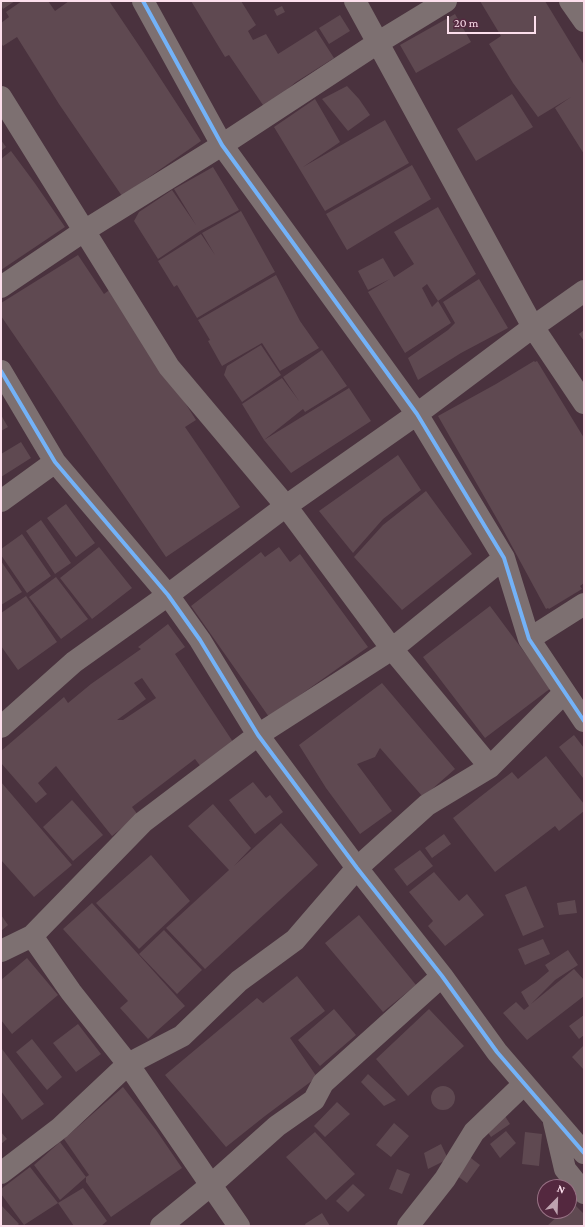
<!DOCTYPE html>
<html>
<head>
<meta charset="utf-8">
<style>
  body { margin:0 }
  #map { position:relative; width:585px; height:1227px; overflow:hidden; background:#4a323e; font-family:"Crimson Pro",serif }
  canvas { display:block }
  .frame { position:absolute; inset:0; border:2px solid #fcdfec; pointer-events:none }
  .north { position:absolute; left:537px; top:1179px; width:40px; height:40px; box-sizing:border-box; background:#54283f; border:1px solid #977184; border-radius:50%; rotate:23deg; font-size:11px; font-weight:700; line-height:16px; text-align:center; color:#fcdfec }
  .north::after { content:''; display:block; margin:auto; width:14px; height:18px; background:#bea2af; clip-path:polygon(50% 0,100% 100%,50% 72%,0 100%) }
  .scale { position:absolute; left:447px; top:16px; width:89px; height:18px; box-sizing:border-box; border:2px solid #fcdfec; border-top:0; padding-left:5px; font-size:12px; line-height:14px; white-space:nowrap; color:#fcdfec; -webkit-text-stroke:3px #54283f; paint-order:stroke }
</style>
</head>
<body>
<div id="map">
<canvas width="585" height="1227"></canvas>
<div class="frame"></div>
<div class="north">N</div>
<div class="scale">20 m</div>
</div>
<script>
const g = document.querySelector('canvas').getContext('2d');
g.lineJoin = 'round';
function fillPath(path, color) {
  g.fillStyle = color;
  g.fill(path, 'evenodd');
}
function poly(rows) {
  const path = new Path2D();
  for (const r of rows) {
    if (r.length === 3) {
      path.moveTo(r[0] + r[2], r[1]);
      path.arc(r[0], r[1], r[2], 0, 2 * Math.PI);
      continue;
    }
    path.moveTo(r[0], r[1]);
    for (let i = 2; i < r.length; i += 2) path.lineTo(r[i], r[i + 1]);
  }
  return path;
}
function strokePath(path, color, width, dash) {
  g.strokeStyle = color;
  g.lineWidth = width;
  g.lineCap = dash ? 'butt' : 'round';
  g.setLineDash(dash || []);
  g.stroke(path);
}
fillPath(poly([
  [1,1,15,1,3,9,1,5],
  [22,1,48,1,55,11,69,1,109,1,142,50,201,141,122,196,59,104,17,37,3,46,1,43,1,23,9,17,6,12],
  [191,1,241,1,256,25,248,31,253,40,266,34,278,54,316,30,334,58,296,82,265,108,229,55,225,57],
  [480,1,545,1,584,65,584,154,555,108,571,97,538,117,513,83,489,44,501,36],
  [282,6,285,12,277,16,274,10],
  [455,14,471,42,416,73,400,45],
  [340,15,350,31,329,44,319,28],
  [347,86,359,99,370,115,348,131,322,99],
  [512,94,533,127,476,161,457,129],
  [315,99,340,142,303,167,385,120,409,163,325,211,274,127],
  [1,140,6,147,1,151],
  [11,151,34,182,65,227,1,270,1,159],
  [412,165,431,199,347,250,326,214],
  [213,167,239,210,200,231,158,259,134,221,139,212,172,190,196,225,174,189],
  [438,207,476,274,438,301,451,323,405,353,368,292,390,279,368,290,358,271,383,258,394,277,414,264,394,232],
  [427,284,438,301,432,307,422,288],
  [241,211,275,272,197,318,177,285,174,287,158,261,201,234,215,255,202,233],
  [78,255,104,294,112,288,196,420,185,427,240,507,166,557,1,316,1,303],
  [276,275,300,321,319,348,280,371,262,343,222,366,208,341,210,340,198,320],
  [479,279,508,328,461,353,418,380,408,358,448,330,455,323,443,302],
  [584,330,584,341,579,334],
  [261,345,281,375,242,402,224,375,227,366],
  [322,350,347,386,305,412,303,409,264,440,242,404,282,378,299,401,283,377],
  [534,361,535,362,537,361,584,438,584,583,580,586,582,589,549,609,548,608,546,609,501,526,438,416,496,384],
  [349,388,371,421,291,473,264,440],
  [1,415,8,427,1,431],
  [21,442,31,458,1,477,1,454],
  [398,455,421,490,383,519,353,553,319,511],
  [426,491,472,554,402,610,354,557,383,525],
  [66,504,95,543,76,557,47,518],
  [41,520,71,563,55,574,26,531],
  [22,534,51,576,27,593,1,555,1,549],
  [99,547,132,588,92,619,60,578],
  [279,547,290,562,300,554,368,647,269,717,191,606,261,552,265,557],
  [1,561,22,592,1,605],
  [56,577,88,619,61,639,29,597],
  [26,596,57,642,18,670,1,646,1,613],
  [490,606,551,688,485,738,423,657],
  [168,624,185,647,175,654,235,745,201,767,195,759,132,807,138,815,112,836,56,766,38,783,47,794,36,803,1,763,1,751,64,697,68,703,91,684,141,649,138,647],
  [142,678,156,698,123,720,117,720,146,699,134,683],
  [382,683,455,769,423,797,380,748,375,757,357,764,392,811,360,834,326,788,299,745],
  [574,735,584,748,584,777,583,778,559,747],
  [546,756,584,804,584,811,559,831,555,826,495,872,453,818,512,772,518,779],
  [1,782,72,865,34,897,1,860],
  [253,782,266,798,270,795,283,812,255,834,229,800],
  [72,800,103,835,73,861,43,827],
  [213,804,251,848,234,866,281,823,318,865,205,969,166,928,229,870,188,826],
  [444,834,451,844,432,858,425,848],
  [420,850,433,866,407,886,394,869],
  [151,855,190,901,139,949,96,903],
  [434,872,459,901,467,894,484,915,445,946,428,926,433,921,409,892],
  [526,886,544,927,523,936,505,895],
  [575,900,577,913,559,915,557,903],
  [92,903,185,1006,148,1039,120,1008,128,1001,63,929],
  [1,915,8,925,1,931],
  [359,915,416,985,383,1012,325,943],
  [164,930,202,970,177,994,139,954],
  [543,939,550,954,525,965,518,949],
  [568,950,578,965,555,980,531,1004,574,969,584,980,584,996,527,1040,503,1013,516,1002,524,1010,529,1006,521,992,536,982,549,971,545,965],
  [27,958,58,995,12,1034,1,1020,1,980],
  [297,976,325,1011,290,1038,317,1077,265,1116,226,1147,165,1075,257,998,263,1003],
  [334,1009,356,1035,320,1066,298,1040],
  [429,1009,464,1046,408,1096,376,1059],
  [584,1015,584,1035,579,1039,569,1026],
  [78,1024,101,1054,76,1072,53,1043],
  [32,1039,62,1077,47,1090,16,1052],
  [584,1045,584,1070,572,1057],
  [1,1049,2,1049,44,1104,22,1120,1,1091],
  [368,1074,396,1100,384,1106,361,1082],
  [443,1098,12],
  [123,1087,156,1130,182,1168,111,1217,86,1182,86,1177,89,1175,64,1139],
  [337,1102,350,1114,325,1137,314,1126],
  [503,1113,510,1124,491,1137,483,1125],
  [394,1123,409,1136,391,1157,376,1145],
  [506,1131,516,1143,500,1158,490,1144],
  [1,1132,7,1139,1,1144],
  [315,1132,355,1174,326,1200,286,1157],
  [525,1132,542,1134,539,1166,522,1164],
  [60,1142,86,1177,60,1200,34,1165],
  [441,1144,448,1159,428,1169,424,1153],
  [467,1155,480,1165,467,1183,453,1173],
  [30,1167,58,1203,24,1225,1,1194,1,1189],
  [397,1169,410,1174,402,1194,389,1189],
  [353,1184,365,1195,348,1212,336,1201],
  [83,1188,107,1221,101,1226,74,1226,58,1203],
  [572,1202,584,1214,584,1226,547,1226,563,1211,569,1211,569,1205],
  [1,1205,19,1224,17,1226,1,1226],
  [322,1213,330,1226,306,1226,305,1224]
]), '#5f4951');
strokePath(poly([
  [143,1,222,145,417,414,504,558,529,639,584,721],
  [355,1,533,327,584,403],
  [570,1,584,21],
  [1,97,169,367,286,506,392,649,490,767],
  [1,287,84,231,222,145,379,42,446,1],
  [1,371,55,462,168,595,200,640,258,735,357,868,442,976,497,1052,584,1153],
  [1,501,55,462],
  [529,639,584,604],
  [1,727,74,662,168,595,286,506,417,414,533,327,584,291],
  [32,936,71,992,128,1064,239,1226],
  [1,951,32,936,143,822,258,735,392,649,504,558],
  [554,1122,565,1169,584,1193],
  [1,1173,60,1128,128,1064,182,1036,239,981,295,940,357,868,427,805,490,767,564,693],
  [161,1226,211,1185,277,1126,314,1100,323,1083,442,976],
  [408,1226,445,1179,474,1132,524,1084]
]), '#7d7071', 22);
strokePath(poly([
  [143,1,222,145,417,414,504,558,529,639,584,721],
  [1,371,55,462,168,595,200,640,258,735,357,868,442,976,497,1052,584,1153]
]), '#73b2f8', 4);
</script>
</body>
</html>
